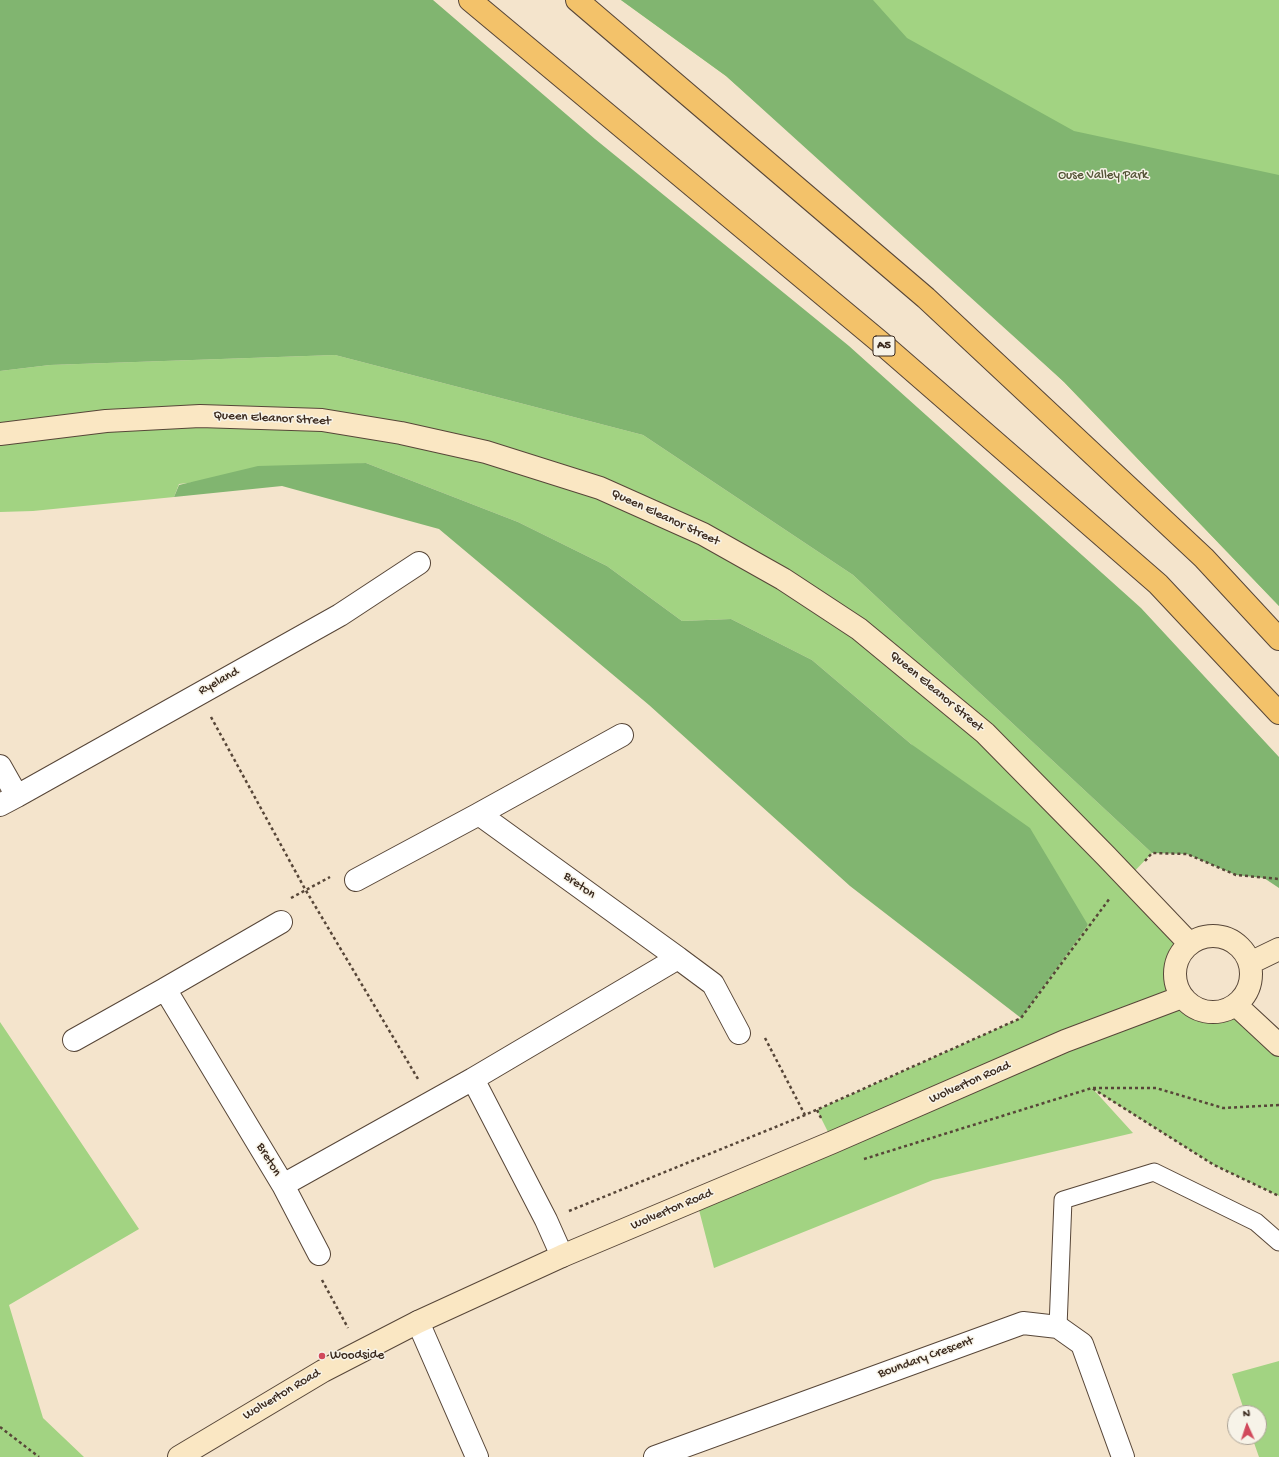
<!DOCTYPE html>
<html>
<head>
<meta charset="utf-8">
<style>
  body { margin:0 }
  #map { position:relative; width:1279px; height:1457px; overflow:hidden; background:#f4e4cc; font-family:"Gochi Hand",sans-serif }
  canvas { display:block }
  .north { position:absolute; left:1227px; top:1405px; width:40px; height:40px; box-sizing:border-box; background:#f7f3e8; border:1px solid #aca397; border-radius:50%; rotate:357deg; font-size:11px; font-weight:700; line-height:16px; text-align:center; color:#3b2a1e }
  .north::after { content:''; display:block; margin:auto; width:14px; height:18px; background:#d1495b; clip-path:polygon(50% 0,100% 100%,50% 72%,0 100%) }
</style>
</head>
<body>
<div id="map">
<canvas width="1279" height="1457"></canvas>
<div class="north">N</div>
</div>
<script>
const g = document.querySelector('canvas').getContext('2d');
g.lineJoin = 'round';
function fillPath(path, color) {
  g.fillStyle = color;
  g.fill(path, 'evenodd');
}
function poly(rows) {
  const path = new Path2D();
  for (const r of rows) {
    if (r.length === 3) {
      path.moveTo(r[0] + r[2], r[1]);
      path.arc(r[0], r[1], r[2], 0, 2 * Math.PI);
      continue;
    }
    path.moveTo(r[0], r[1]);
    for (let i = 2; i < r.length; i += 2) path.lineTo(r[i], r[i + 1]);
  }
  return path;
}
function strokePath(path, color, width, dash) {
  g.strokeStyle = color;
  g.lineWidth = width;
  g.lineCap = dash ? 'butt' : 'round';
  g.setLineDash(dash || []);
  g.stroke(path);
}
function label(font, color, halo, rows, align = 'center') {
  g.font = font + ' "Gochi Hand",sans-serif';
  g.lineWidth = 3;
  g.setLineDash([]);
  g.textBaseline = 'middle';
  g.strokeStyle = halo;
  g.fillStyle = color;
  for (const [text, x, y, turn = 0] of rows) {
    g.save();
    g.translate(x, y);
    g.rotate((+turn || 0) * Math.PI / 180);
    g.textAlign = isNaN(turn) ? turn : align;
    if (halo) g.strokeText(text, 0, 0);
    g.fillText(text, 0, 0);
    g.restore();
  }
}
fillPath(poly([
  [621,0,1279,0,1279,606,1064,382,941,266,726,76],
  [335,355,643,435,853,575,1152,853,1127,879,1189,943,1179,955,1174,969,1175,985,1182,997,1198,1010,1212,1012,1229,1009,1279,1049,1279,1196,1214,1165,1093,1089,1133,1133,933,1180,714,1268,699,1210,833,1142,817,1110,1021,1018,1088,925,911,744,812,660,731,619,682,621,607,566,518,522,366,463,179,484,174,497,33,511,0,512,0,371,50,365],
  [0,1022,139,1229,9,1305,43,1418,84,1457,0,1457],
  [1279,1361,1279,1457,1259,1457,1252,1437,1259,1437,1259,1413,1245,1413,1232,1374]
]), '#a2d382');
fillPath(poly([
  [0,0,433,0,595,139,849,346,1141,608,1279,757,1279,888,1264,878,1236,875,1187,854,1152,853,853,575,643,435,335,355,50,365,0,371],
  [621,0,873,0,907,38,1074,131,1279,175,1279,606,1064,382,726,76],
  [366,463,518,522,607,566,682,621,731,619,812,660,911,744,1030,828,1088,925,1021,1018,850,886,649,705,439,529,282,486,174,497,179,485,258,466]
]), '#81b570');
const lane = poly([
  [1058,1327,1063,1200,1154,1172,1256,1222,1279,1242]
]);
const street = poly([
  [0,766,17,796,340,615,419,563],
  [0,805,17,796],
  [356,880,479,814],
  [281,922,165,989,283,1185,473,1079],
  [678,958,713,984,739,1033],
  [74,1040,165,989],
  [283,1185,319,1254],
  [562,1256,546,1220,473,1079,678,958,479,814,622,735],
  [418,1322,477,1457],
  [655,1457,1023,1323,1058,1327,1082,1344,1123,1457]
]);
const secondary = poly([
  [0,434,106,421,200,416,322,420,401,433,486,452,600,488,703,534,783,579,859,629,985,733,1106,856,1189,943],
  [1213,974,38],
  [1250,963,1279,949],
  [1236,1005,1279,1045],
  [179,1457,323,1371,418,1322,562,1256,833,1142,1065,1041,1182,997]
]);
const highway = poly([
  [470,0,880,342,1158,584,1279,713],
  [577,0,926,298,1204,558,1279,639]
]);
strokePath(lane, '#574638', 19);
strokePath(street, '#574638', 24);
strokePath(secondary, '#574638', 24);
strokePath(highway, '#574638', 24);
strokePath(poly([
  [211,717,305,889,418,1079],
  [1145,861,1152,853,1187,854,1236,875,1279,879],
  [291,898,330,877],
  [765,1038,805,1115],
  [1093,1088,1156,1088,1223,1108,1279,1105],
  [817,1110,822,1120],
  [864,1159,1092,1088,1214,1165,1279,1196],
  [569,1211,805,1115,1021,1018,1110,898],
  [322,1280,348,1328],
  [0,1427,39,1457]
]), '#574638', 2.5, [3, 3]);
strokePath(lane, '#fff', 17);
strokePath(street, '#fff', 22);
strokePath(secondary, '#fae7c3', 22);
strokePath(highway, '#f3c26a', 22);
for (const [x, y, r, color] of [
  [322,1356,4,"#d1495b"]
]) {
  const dot = new Path2D();
  dot.arc(x, y, r, 0, 2 * Math.PI);
  g.fillStyle = color;
  g.fill(dot);
  strokePath(dot, '#f7f3e8', 1.5);
}
for (const [x, y, w] of [
  [884,346,22]
]) {
  const box = new Path2D();
  box.roundRect(x - w / 2, y - 10, w, 20, 3);
  g.fillStyle = '#f7f3e8';
  g.fill(box);
  strokePath(box, '#3b2a1e', 1);
}
label('bold 12px', '#3b2a1e', null, [
  ["A5",884,346]
]);
label('13px', '#555437', '#f7f3e8', [
  ["Ouse Valley Park",1103,176]
]);
label('13px', '#3b2a1e', '#f7f3e8', [
  ["Queen Eleanor Street",272,419,3],
  ["Queen Eleanor Street",665,518,25],
  ["Ryeland",219,682,-29],
  ["Queen Eleanor Street",936,692,40],
  ["Breton",579,886,36],
  ["Wolverton Road",970,1083,-24],
  ["Breton",268,1160,59],
  ["Wolverton Road",672,1210,-23],
  ["Boundary Crescent",926,1358,-20],
  ["Wolverton Road",282,1395,-31]
]);
label('13px', '#3b2a1e', '#f7f3e8', [
  ["Woodside",330,1356]
], 'left');
</script>
</body>
</html>
